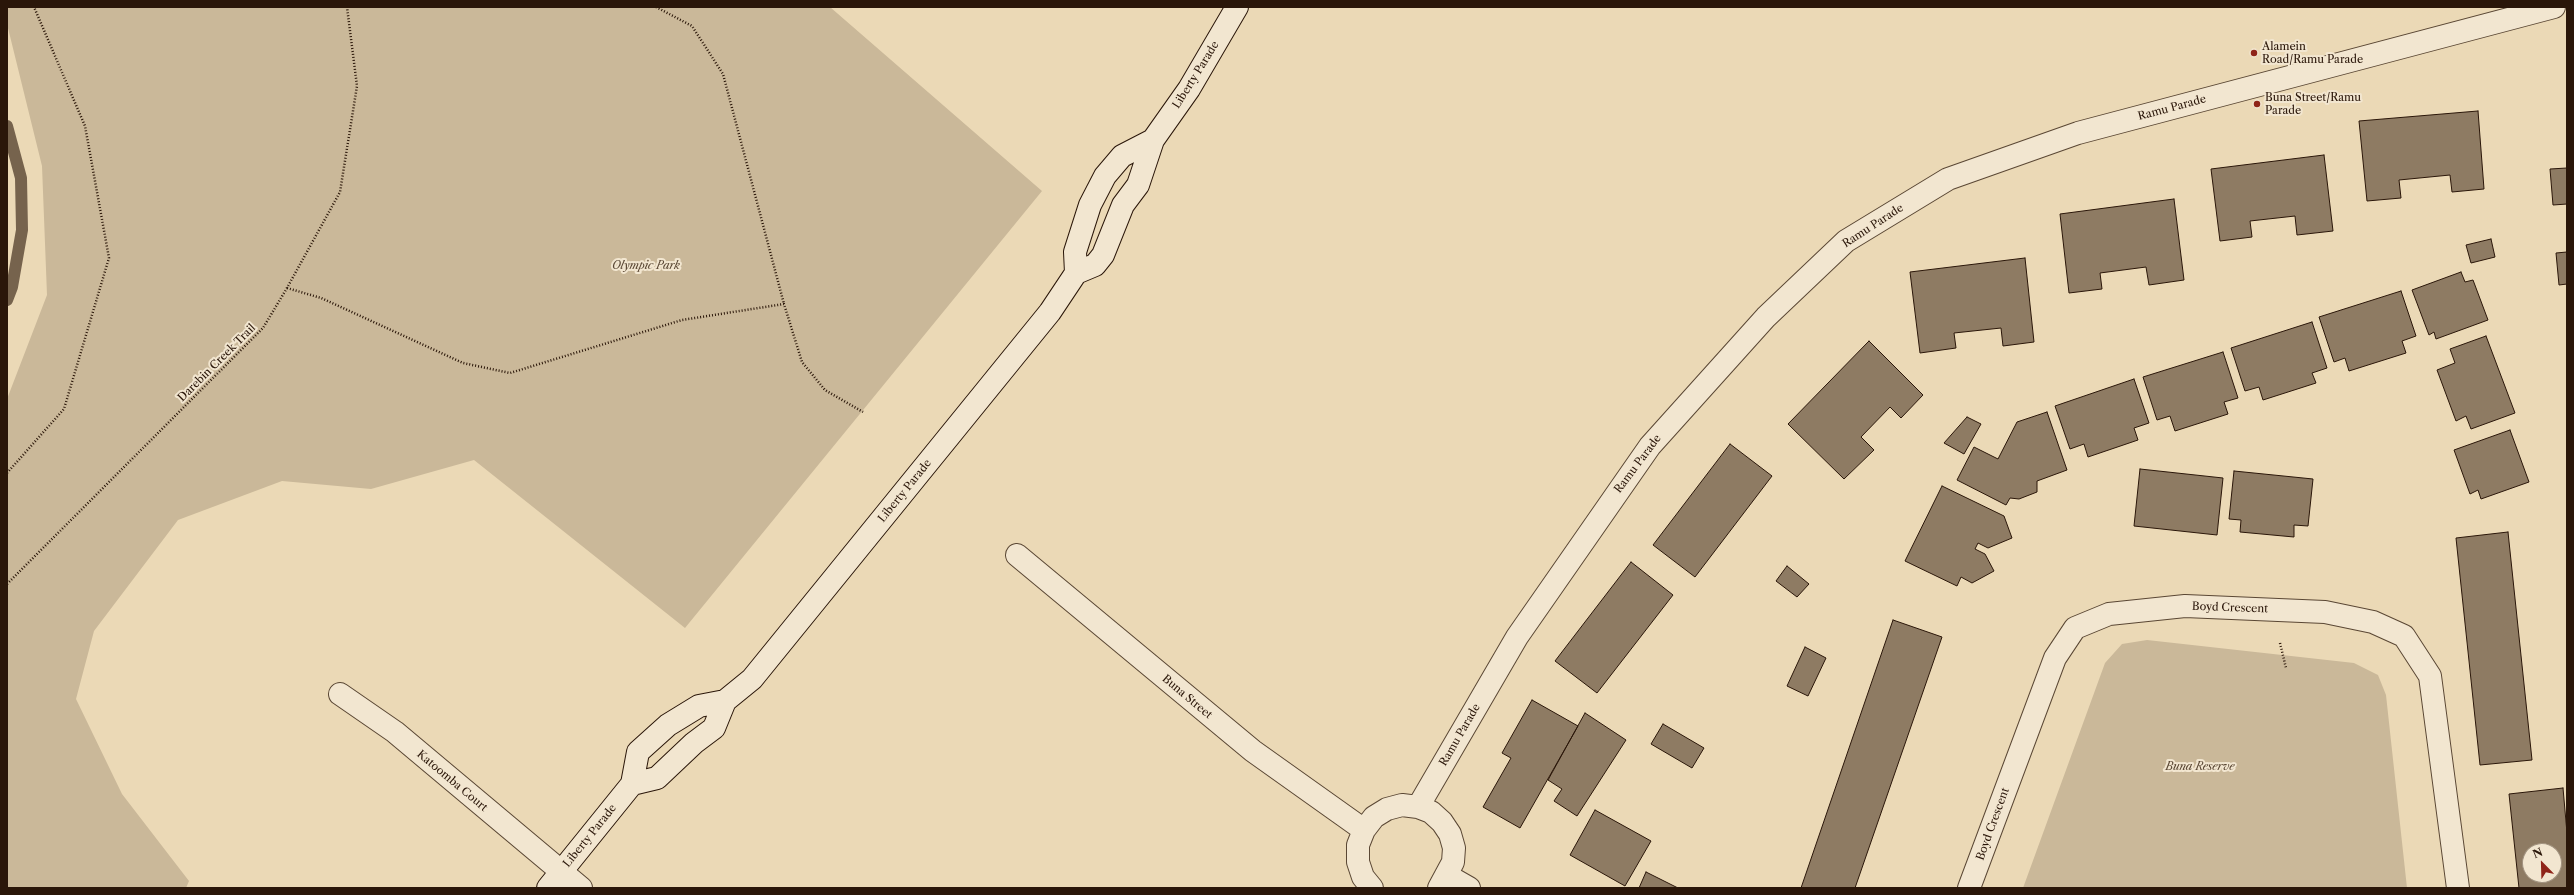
<!DOCTYPE html>
<html>
<head>
<meta charset="utf-8">
<style>
  body { margin:0 }
  #map { position:relative; width:2574px; height:895px; overflow:hidden; background:#ebd9b6; font-family:"Libre Caslon Text",serif }
  canvas { display:block }
  .frame { position:absolute; inset:0; border:8px solid #2a1609; pointer-events:none }
  .north { position:absolute; left:2522px; top:843px; width:40px; height:40px; box-sizing:border-box; background:#f2e6d0; border:1px solid #a29380; border-radius:50%; rotate:337deg; font-size:11px; font-weight:700; line-height:16px; text-align:center; color:#2a1609 }
  .north::after { content:''; display:block; margin:auto; width:14px; height:18px; background:#8f2418; clip-path:polygon(50% 0,100% 100%,50% 72%,0 100%) }
</style>
</head>
<body>
<div id="map">
<canvas width="2574" height="895"></canvas>
<div class="frame"></div>
<div class="north">N</div>
</div>
<script>
const g = document.querySelector('canvas').getContext('2d');
g.lineJoin = 'round';
function fillPath(path, color) {
  g.fillStyle = color;
  g.fill(path, 'evenodd');
}
function poly(rows) {
  const path = new Path2D();
  for (const r of rows) {
    path.moveTo(r[0], r[1]);
    for (let i = 2; i < r.length; i += 2) path.lineTo(r[i], r[i + 1]);
  }
  return path;
}
function strokePath(path, color, width, dash) {
  g.strokeStyle = color;
  g.lineWidth = width;
  g.lineCap = dash ? 'butt' : 'round';
  g.setLineDash(dash || []);
  g.stroke(path);
}
function label(font, color, halo, rows, align = 'center') {
  g.font = font + ' "Libre Caslon Text",serif';
  g.lineWidth = 4;
  g.setLineDash([]);
  g.textBaseline = 'middle';
  g.strokeStyle = halo;
  g.fillStyle = color;
  for (const [text, x, y, turn = 0] of rows) {
    g.save();
    g.translate(x, y);
    g.rotate((+turn || 0) * Math.PI / 180);
    g.textAlign = isNaN(turn) ? turn : align;
    if (halo) g.strokeText(text, 0, 0);
    g.fillText(text, 0, 0);
    g.restore();
  }
}
fillPath(poly([
  [7,7,830,7,1042,191,685,628,474,460,371,489,282,481,178,520,94,631,76,699,122,794,189,881,186,888,7,888,7,399,47,295,42,166,7,24],
  [2147,640,2354,663,2378,675,2386,695,2407,888,2023,888,2105,663,2122,644]
]), '#cab899');
strokePath(poly([
  [7,126,21,178,22,230,12,287,7,300]
]), '#76634d', 12);
const building = poly([
  [2478,111,2484,189,2452,192,2450,175,2399,180,2401,198,2367,201,2359,121,2478,111],
  [2324,155,2333,231,2297,235,2295,216,2250,221,2252,237,2220,241,2211,169,2324,155],
  [2567,168,2567,204,2553,205,2550,169,2567,168],
  [2174,199,2184,280,2149,285,2146,267,2100,273,2102,289,2069,293,2060,214,2174,199],
  [2491,239,2495,257,2471,263,2466,245,2491,239],
  [2567,252,2567,284,2559,285,2556,253,2567,252],
  [2025,258,2034,342,2003,346,2001,328,1954,333,1956,348,1920,353,1910,272,2025,258],
  [2461,272,2465,282,2473,280,2488,320,2436,339,2434,332,2429,335,2412,290,2461,272],
  [2401,291,2416,336,2402,341,2406,353,2349,371,2345,358,2334,362,2319,317,2401,291],
  [2312,322,2327,368,2312,373,2316,383,2263,400,2259,387,2245,391,2231,348,2312,322],
  [2486,336,2515,413,2471,429,2466,416,2456,421,2437,370,2455,363,2450,349,2486,336],
  [1869,341,1923,395,1901,418,1890,407,1861,437,1874,450,1844,479,1788,424,1869,341],
  [2223,352,2238,398,2224,402,2228,414,2175,431,2170,416,2157,420,2143,377,2223,352],
  [2134,379,2149,423,2134,428,2138,440,2088,457,2084,444,2070,449,2055,406,2134,379],
  [2047,412,2067,470,2037,481,2037,492,2019,499,2010,498,2006,505,1957,480,1974,447,1998,459,2017,422,2047,412],
  [1967,417,1981,424,1964,454,1944,443,1967,417],
  [2510,430,2529,482,2481,499,2478,490,2470,494,2454,450,2510,430],
  [1730,444,1772,476,1695,577,1653,545,1730,444],
  [2140,469,2223,478,2217,535,2134,526,2140,469],
  [2234,471,2313,479,2308,526,2294,525,2294,537,2240,532,2241,520,2229,519,2234,471],
  [1942,486,2004,516,2012,538,1988,548,1978,543,1975,549,1985,554,1994,571,1972,583,1961,577,1957,586,1905,561,1942,486],
  [2508,532,2532,760,2480,765,2456,538,2508,532],
  [1631,562,1673,595,1597,693,1555,661,1631,562],
  [1787,566,1809,584,1797,597,1776,581,1787,566],
  [1893,620,1942,637,1855,888,1801,888,1893,620],
  [1805,647,1826,658,1808,696,1787,686,1805,647],
  [1532,700,1578,726,1520,828,1483,807,1511,758,1502,753,1532,700],
  [1585,713,1626,740,1577,816,1554,801,1562,789,1548,780,1585,713],
  [1663,724,1704,748,1692,768,1651,744,1663,724],
  [2563,788,2567,833,2567,888,2519,888,2509,794,2563,788],
  [2530,851,2554,851,2554,875,2530,875,2530,851],
  [1595,810,1651,841,1625,886,1570,855,1595,810],
  [1646,872,1678,888,1639,888,1646,872]
]);
fillPath(building, '#8e7b63');
strokePath(building, '#2a1609', 1);
const street = poly([
  [1017,555,1253,751,1364,830],
  [340,694,395,732,581,888],
  [1418,807,1517,637,1650,446,1766,317,1846,241,1948,179,2078,133,2554,7],
  [1448,876,1469,888],
  [1372,888,1363,877,1358,862,1358,845,1364,830,1374,817,1387,809,1402,805,1418,807,1431,812,1442,822,1450,834,1454,848,1453,862,1439,888],
  [1969,888,2055,658,2075,628,2109,614,2185,606,2325,612,2373,622,2404,636,2430,676,2458,888]
]);
const secondary = poly([
  [1076,273,1095,265,1103,255,1123,205,1138,185,1153,140,1189,89,1237,7],
  [632,784,657,778,694,743,714,728,725,701,752,679,1050,312,1076,273,1075,252,1090,205,1105,176,1122,156,1153,140],
  [548,888,632,784,638,752,668,725,699,706,725,701]
]);
strokePath(street, '#5a4734', 24);
strokePath(secondary, '#2a1609', 24);
strokePath(poly([
  [656,7,692,26,723,74,784,304],
  [287,288,321,298,463,363,510,373,682,320,784,304,802,362,825,390,863,412],
  [7,473,64,409,109,258,85,126,34,7],
  [7,584,263,328,287,288,340,192,357,86,347,7],
  [2280,643,2286,668]
]), '#2a1609', 2.5, [1, 2]);
strokePath(street, '#f2e6d0', 22);
strokePath(secondary, '#f2e6d0', 22);
for (const [x, y, r, color] of [
  [2254,53,4,"#8f2418"],
  [2257,104,4,"#8f2418"]
]) {
  const dot = new Path2D();
  dot.arc(x, y, r, 0, 2 * Math.PI);
  g.fillStyle = color;
  g.fill(dot);
  strokePath(dot, '#f2e6d0', 1.5);
}
label('11px', '#2a1609', '#f2e6d0', [
  ["Alamein",2262,47],
  ["Road/Ramu Parade",2262,60],
  ["Buna Street/Ramu",2265,98],
  ["Parade",2265,111]
], 'left');
label('11px', '#2a1609', '#f2e6d0', [
  ["Liberty Parade",1196,75,-58],
  ["Ramu Parade",2172,108,-15],
  ["Ramu Parade",1873,226,-33],
  ["Darebin Creek Trail",217,363,-45],
  ["Ramu Parade",1638,464,-53],
  ["Liberty Parade",905,491,-51],
  ["Boyd Crescent",2230,608,2],
  ["Buna Street",1187,697,40],
  ["Ramu Parade",1460,735,-60],
  ["Katoomba Court",452,781,40],
  ["Boyd Crescent",1993,824,-70],
  ["Liberty Parade",590,836,-51]
]);
label('italic 11px', '#5a4734', '#f2e6d0', [
  ["Olympic Park",646,266],
  ["Buna Reserve",2200,767]
]);
</script>
</body>
</html>
